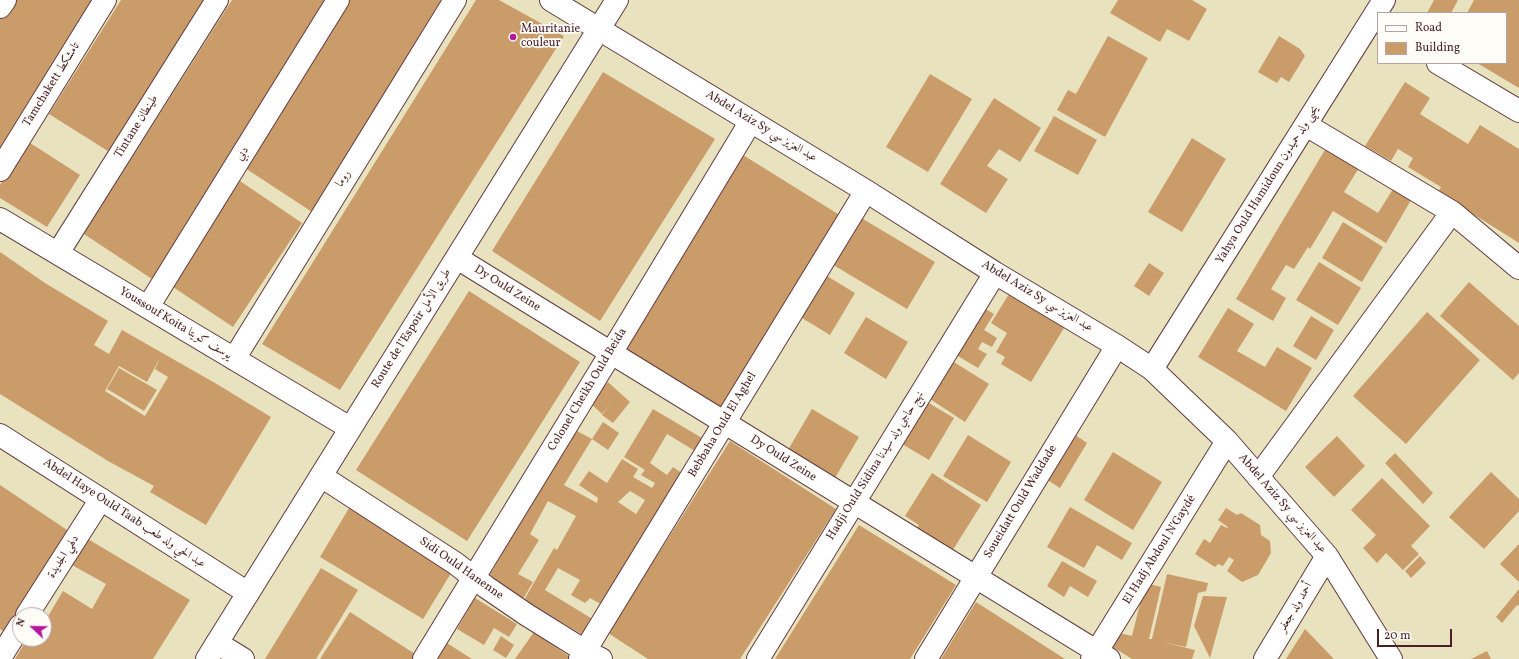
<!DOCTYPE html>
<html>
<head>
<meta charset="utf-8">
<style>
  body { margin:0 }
  #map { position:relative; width:1519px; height:659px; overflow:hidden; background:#e9e2bf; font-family:Vollkorn,serif }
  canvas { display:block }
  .legend { position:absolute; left:1377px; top:12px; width:130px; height:52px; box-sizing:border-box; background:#fdfcf7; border:1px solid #b5a4a5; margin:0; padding:5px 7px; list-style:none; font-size:12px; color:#4a1f2b }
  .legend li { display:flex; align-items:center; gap:8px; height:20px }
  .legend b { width:20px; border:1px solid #b5a4a5 }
  .north { position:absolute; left:12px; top:607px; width:40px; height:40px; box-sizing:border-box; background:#fdfcf7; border:1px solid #b5a4a5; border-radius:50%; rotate:292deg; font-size:11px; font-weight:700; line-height:16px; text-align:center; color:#4a1f2b }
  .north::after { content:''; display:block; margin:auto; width:14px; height:18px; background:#b5179e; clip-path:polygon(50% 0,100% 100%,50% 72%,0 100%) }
  .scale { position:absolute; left:1377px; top:629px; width:75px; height:18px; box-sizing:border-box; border:2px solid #4a1f2b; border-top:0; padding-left:5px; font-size:12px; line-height:14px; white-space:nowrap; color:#4a1f2b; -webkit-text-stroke:3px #fdfcf7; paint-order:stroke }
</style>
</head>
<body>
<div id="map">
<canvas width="1519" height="659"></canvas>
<ul class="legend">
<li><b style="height:5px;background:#fff"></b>Road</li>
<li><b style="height:11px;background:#ca9c6a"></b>Building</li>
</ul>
<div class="north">N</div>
<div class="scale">20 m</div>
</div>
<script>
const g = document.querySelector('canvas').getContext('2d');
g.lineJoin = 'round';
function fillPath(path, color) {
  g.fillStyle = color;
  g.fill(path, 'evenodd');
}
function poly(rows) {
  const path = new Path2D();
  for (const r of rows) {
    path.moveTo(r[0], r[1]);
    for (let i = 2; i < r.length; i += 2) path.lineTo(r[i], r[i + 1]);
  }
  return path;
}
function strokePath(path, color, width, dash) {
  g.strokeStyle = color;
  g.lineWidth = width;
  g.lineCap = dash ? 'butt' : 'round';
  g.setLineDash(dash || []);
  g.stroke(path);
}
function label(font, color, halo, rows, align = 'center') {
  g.font = font + ' Vollkorn,Amiri,serif';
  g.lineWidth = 3.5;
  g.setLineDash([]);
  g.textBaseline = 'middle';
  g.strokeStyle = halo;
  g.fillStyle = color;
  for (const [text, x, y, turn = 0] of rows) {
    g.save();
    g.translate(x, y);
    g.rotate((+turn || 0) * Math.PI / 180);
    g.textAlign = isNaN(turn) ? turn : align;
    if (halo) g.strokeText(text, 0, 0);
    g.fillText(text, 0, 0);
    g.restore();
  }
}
fillPath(poly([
  [8,0,94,0,0,153,0,13],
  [121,0,208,0,111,153,49,114],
  [232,0,329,0,152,279,84,234],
  [349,0,441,0,312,212,245,168],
  [476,0,499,0,564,36,340,390,262,344],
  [1118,0,1192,0,1207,9,1189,41,1167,29,1160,42,1110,13],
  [1434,0,1458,0,1451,13,1427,13],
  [1474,0,1519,0,1519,88,1477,63,1506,63,1506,13,1467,13],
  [1108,36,1148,58,1105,137,1057,110,1068,90,1076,94],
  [1279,36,1300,49,1305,56,1289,82,1281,77,1277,83,1258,72],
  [603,72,715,139,600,321,492,251],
  [930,74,972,99,928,172,886,147],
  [1405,82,1430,98,1420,114,1468,144,1480,125,1519,149,1519,243,1438,192,1441,187,1408,167,1413,158,1398,149,1391,161,1365,146],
  [994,98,1041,128,1020,162,999,149,987,166,1008,179,986,213,940,184],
  [1054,116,1097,140,1078,175,1034,151],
  [1192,138,1226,159,1182,232,1148,212],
  [27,141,80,175,47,227,0,198,0,185],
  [1329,143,1362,163,1344,192,1378,213,1393,189,1411,200,1386,243,1333,211,1310,249,1308,247,1294,269,1286,265,1271,289,1286,298,1273,321,1236,299],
  [743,155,846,219,724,418,621,354],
  [240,181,302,223,233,327,170,285],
  [858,216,935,262,907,309,830,263],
  [1343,222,1383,247,1362,282,1322,258],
  [0,252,45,283,108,321,94,345,109,354,122,330,215,383,271,417,206,525,150,492,154,486,108,461,0,394],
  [161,356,155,369,168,377,145,416,105,391,119,366,147,382],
  [1319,262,1361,288,1338,325,1296,300],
  [1149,263,1164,273,1149,296,1134,286],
  [822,273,855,293,830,335,797,315],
  [1469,282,1519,326,1519,373,1513,380,1440,316],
  [469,291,580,362,467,541,356,470],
  [1009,294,1064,328,1031,382,1001,364,1005,357,996,352,1007,333,991,323],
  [979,305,994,314,984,330,997,338,992,347,982,342,978,349,987,354,978,368,951,352],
  [1228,308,1254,324,1237,351,1265,367,1277,347,1312,368,1286,411,1198,357],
  [1427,312,1480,360,1406,444,1353,396],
  [1311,316,1334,330,1316,360,1293,346],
  [866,317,908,342,886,379,844,353],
  [949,359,989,384,965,422,927,397],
  [119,368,157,390,144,411,107,389],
  [608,382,630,402,613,423,602,415,611,403,602,414,590,403],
  [922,399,954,418,929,460,897,441],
  [653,409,702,438,695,451,667,434,650,463,667,475,673,467,687,477,606,607,590,598,585,603,571,595,580,580,558,568,545,590,594,620,585,636,524,600,554,548,557,550,576,516,548,501,530,534,539,540,518,574,533,582,523,599,488,578,548,475,575,430,592,439,603,422,619,433,608,450,592,439,564,485,597,503,598,498,579,485,589,471,607,483,622,459,638,469,633,477,652,488,655,483,641,475,645,470,624,457],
  [630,491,645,500,636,514,618,502],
  [812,409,859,437,832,483,785,455],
  [1071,432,1087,443,1060,488,1043,477],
  [968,435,1011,462,987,502,943,476],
  [1337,436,1365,466,1334,497,1305,467],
  [730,441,836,509,740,659,648,659,608,633],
  [1113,452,1162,482,1133,530,1084,500],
  [1395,453,1433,493,1423,504,1385,463],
  [1491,472,1519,499,1519,511,1484,549,1449,517],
  [932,473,981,505,951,553,916,530,919,525,905,516],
  [1382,478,1430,526,1411,546,1419,554,1403,570,1386,553,1377,563,1363,548,1376,535,1351,510],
  [0,485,70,532,5,632,0,629],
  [352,503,456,565,423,619,320,557],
  [1070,507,1132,543,1122,560,1097,545,1084,568,1047,547],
  [1226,508,1237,515,1241,513,1260,525,1261,535,1270,541,1271,553,1258,575,1242,582,1227,571,1234,560,1229,557,1223,566,1218,564,1215,567,1195,554,1204,539,1210,543,1221,525,1227,528,1228,527,1218,520],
  [859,525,956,585,910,659,775,659],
  [88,539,190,600,153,659,15,659,27,639,44,639,44,623,63,591,92,609,106,584,72,565],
  [1519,544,1519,582,1500,564],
  [1420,556,1426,563,1411,578,1405,571],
  [1062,561,1097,581,1088,597,1070,586,1064,597,1047,586],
  [321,568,358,590,316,659,265,659],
  [1167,574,1208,583,1206,591,1198,593,1186,647,1162,642,1195,650,1192,659,1132,659,1108,644,1115,632,1132,636,1145,583,1161,587,1149,639,1152,639],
  [1519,589,1519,606,1517,605,1502,623,1496,617],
  [1203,596,1227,597,1210,658,1194,626],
  [475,598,517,624,509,637,494,628,484,645,457,629],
  [976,602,1065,659,941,659],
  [350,612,415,654,412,659,320,659],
  [1305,629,1334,659,1286,659],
  [534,632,573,659,515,659],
  [501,636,514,645,506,658,493,650],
  [442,640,472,659,431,659],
  [1487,651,1491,659,1471,659]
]), '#ca9c6a');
const street = poly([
  [551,0,866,191,995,273,1117,346,1152,369,1227,441,1327,556,1391,659],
  [0,7,5,0],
  [1438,63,1519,111],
  [1306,125,1452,212,1519,268],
  [0,170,105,0],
  [0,219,350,428],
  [58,253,217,0],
  [457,258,1109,659],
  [148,307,338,0],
  [234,359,455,0],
  [1152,369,1384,0],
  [0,435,248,593],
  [321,476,455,563,486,587,527,615,585,651,601,659],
  [1258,477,1452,212],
  [27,615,101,499],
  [217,643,243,659],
  [0,658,20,626],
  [424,659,611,353,751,121],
  [580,659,866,191],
  [758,659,995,273],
  [926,659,1117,346],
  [1092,659,1227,441],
  [1265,659,1327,556]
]);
const secondary = poly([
  [207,659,617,0]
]);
strokePath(street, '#623c41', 24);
strokePath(secondary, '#623c41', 24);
strokePath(street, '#fff', 22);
strokePath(secondary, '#fff', 22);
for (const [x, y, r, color] of [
  [513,37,4,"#b5179e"]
]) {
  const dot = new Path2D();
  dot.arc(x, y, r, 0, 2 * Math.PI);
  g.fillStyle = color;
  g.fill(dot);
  strokePath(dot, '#fdfcf7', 1.5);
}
label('12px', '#4a1f2b', '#fdfcf7', [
  ["Mauritanie",521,30],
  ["couleur",521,44]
], 'left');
label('12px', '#4a1f2b', '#fdfcf7', [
  ["Tamchakett تامشكط",52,85,-58],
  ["Tintane طينطان",137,127,-58],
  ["Abdel Aziz Sy عبد العزيز سي",761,127,31],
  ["دبي",243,154,-58],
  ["روما",344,179,-58],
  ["Yahya Ould Hamidoun يحيى ولد حميدون",1268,185,-58],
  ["Dy Ould Zeine",507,289,32],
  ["Abdel Aziz Sy عبد العزيز سي",1037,297,31],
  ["Youssouf Koita يوسف كويتا",175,324,31],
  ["Route de l’Espoir طريق الأمل",412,329,-58],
  ["Colonel Cheikh Ould Beida",588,390,-59],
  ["Bebbaha Ould El Aghel",723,425,-59],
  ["Dy Ould Zeine",783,459,32],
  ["Hadji Ould Sidina نهج حاجي ولد سيدنا",876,466,-58],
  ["Soueidatt Ould Waddade",1021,502,-59],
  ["Abdel Aziz Sy عبد العزيز سي",1282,504,49],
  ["Abdel Haye Ould Taab عبد الحي ولد طعب",124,514,33],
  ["El Hadj Abdoul N'Gaydé",1160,550,-58],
  ["دلهي الجديدة",64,557,-58],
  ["Sidi Ould Hanenne",461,569,35],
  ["أحمد ولد جعفر",1296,608,-59]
]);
</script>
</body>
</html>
